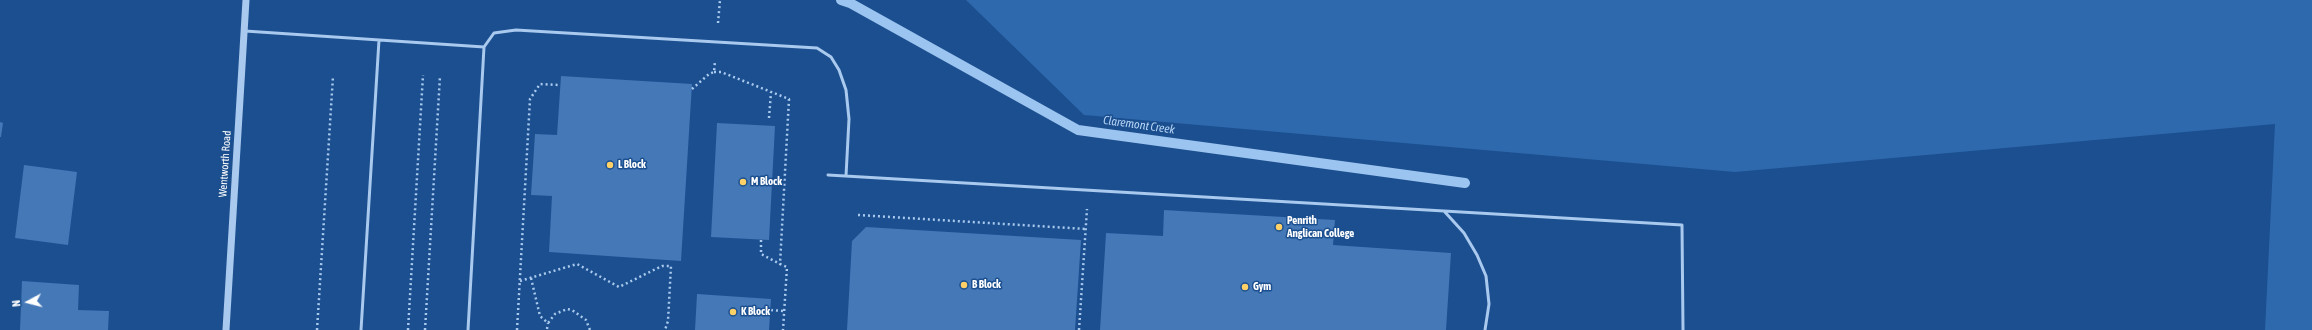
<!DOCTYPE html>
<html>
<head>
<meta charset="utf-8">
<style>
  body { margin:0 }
  #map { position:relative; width:2312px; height:330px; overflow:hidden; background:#1b4f8f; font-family:"Asap Condensed",sans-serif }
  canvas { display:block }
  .north { position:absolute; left:8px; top:282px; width:40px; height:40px; -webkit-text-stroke:3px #1b4f8f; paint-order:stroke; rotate:263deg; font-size:11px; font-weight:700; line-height:16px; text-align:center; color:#fff }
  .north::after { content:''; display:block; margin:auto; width:14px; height:18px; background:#fff; clip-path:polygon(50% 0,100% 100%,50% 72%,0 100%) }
</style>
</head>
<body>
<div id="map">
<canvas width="2312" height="330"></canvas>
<div class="north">N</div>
</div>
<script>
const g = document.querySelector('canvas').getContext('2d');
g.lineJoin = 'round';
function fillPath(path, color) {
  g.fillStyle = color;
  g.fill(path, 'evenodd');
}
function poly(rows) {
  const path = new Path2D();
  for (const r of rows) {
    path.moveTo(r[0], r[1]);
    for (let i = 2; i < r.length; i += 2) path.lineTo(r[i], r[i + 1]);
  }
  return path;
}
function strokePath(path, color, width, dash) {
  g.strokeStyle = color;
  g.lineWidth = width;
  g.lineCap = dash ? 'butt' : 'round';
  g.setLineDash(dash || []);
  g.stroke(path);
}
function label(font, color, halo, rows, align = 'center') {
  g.font = font + ' "Asap Condensed",sans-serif';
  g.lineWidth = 3;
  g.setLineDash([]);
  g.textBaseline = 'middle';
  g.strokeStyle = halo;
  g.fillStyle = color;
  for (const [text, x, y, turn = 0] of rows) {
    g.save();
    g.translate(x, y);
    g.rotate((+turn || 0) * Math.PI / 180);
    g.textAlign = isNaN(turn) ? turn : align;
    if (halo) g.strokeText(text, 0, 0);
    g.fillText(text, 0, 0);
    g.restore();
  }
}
fillPath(poly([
  [966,0,2312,0,2312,330,2265,330,2275,124,1735,172,1084,115]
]), '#2e69ad');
strokePath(poly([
  [841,0,850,3,1078,130,1465,183]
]), '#9cc4f0', 10);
fillPath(poly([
  [561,76,692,84,681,261,549,252,552,196,531,195,535,134,557,135],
  [0,122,3,123,1,137,0,137],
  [717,123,775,126,769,240,711,237],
  [24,165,77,172,68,245,15,238],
  [1164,210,1335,220,1333,245,1451,253,1446,330,1100,330,1106,233,1163,236],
  [866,227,1081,240,1075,330,847,330,852,241],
  [22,281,79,285,78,310,109,311,108,330,20,330],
  [697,294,771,299,769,330,695,330]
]), '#4478b7');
strokePath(poly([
  [718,23,720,0],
  [714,72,721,72,789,99,780,264,787,267,783,330],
  [692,89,709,74,714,72,715,61],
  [769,118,771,92],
  [858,215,1086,229],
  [761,240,761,254,780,264],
  [531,278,540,316,548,323,555,314,567,309,572,310,586,320,590,330],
  [520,281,577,264,619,287,662,266,671,266,668,321,665,330],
  [771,310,784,311],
  [547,329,548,323],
  [317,330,333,76],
  [408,330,423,75],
  [425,330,440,76],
  [517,330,530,99,540,84,560,85],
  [1079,330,1087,209]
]), '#a9c9ee', 2.5, [2, 3]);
strokePath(poly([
  [245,31,484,47,494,33,516,30,817,48,831,57,839,70,846,90,849,119,846,176],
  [828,175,1444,211],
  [361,330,379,40],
  [468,330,484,47],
  [1485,330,1489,304,1486,276,1477,255,1464,233,1444,211,1682,225,1683,330]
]), '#a9c9ee', 3);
strokePath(poly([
  [226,330,246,0]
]), '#a9c9ee', 7);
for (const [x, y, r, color] of [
  [610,165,4,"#ffd166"],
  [743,182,4,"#ffd166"],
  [1279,227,4,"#ffd166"],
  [964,285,4,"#ffd166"],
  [1245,287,4,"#ffd166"],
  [733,312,4,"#ffd166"]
]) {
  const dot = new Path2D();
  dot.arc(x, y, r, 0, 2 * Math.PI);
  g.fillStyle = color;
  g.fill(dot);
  strokePath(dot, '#1b4f8f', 1.5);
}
label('11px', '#fff', '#1b4f8f', [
  ["Wentworth Road",225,164,-86]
]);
label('bold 11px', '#fff', '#1b4f8f', [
  ["L Block",618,165],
  ["M Block",751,182],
  ["Penrith",1287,221],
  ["Anglican College",1287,234],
  ["B Block",972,285],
  ["Gym",1253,287],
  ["K Block",741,312]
], 'left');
label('italic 12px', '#b5d3f5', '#1b4f8f', [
  ["Claremont Creek",1139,125,8]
]);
</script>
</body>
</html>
